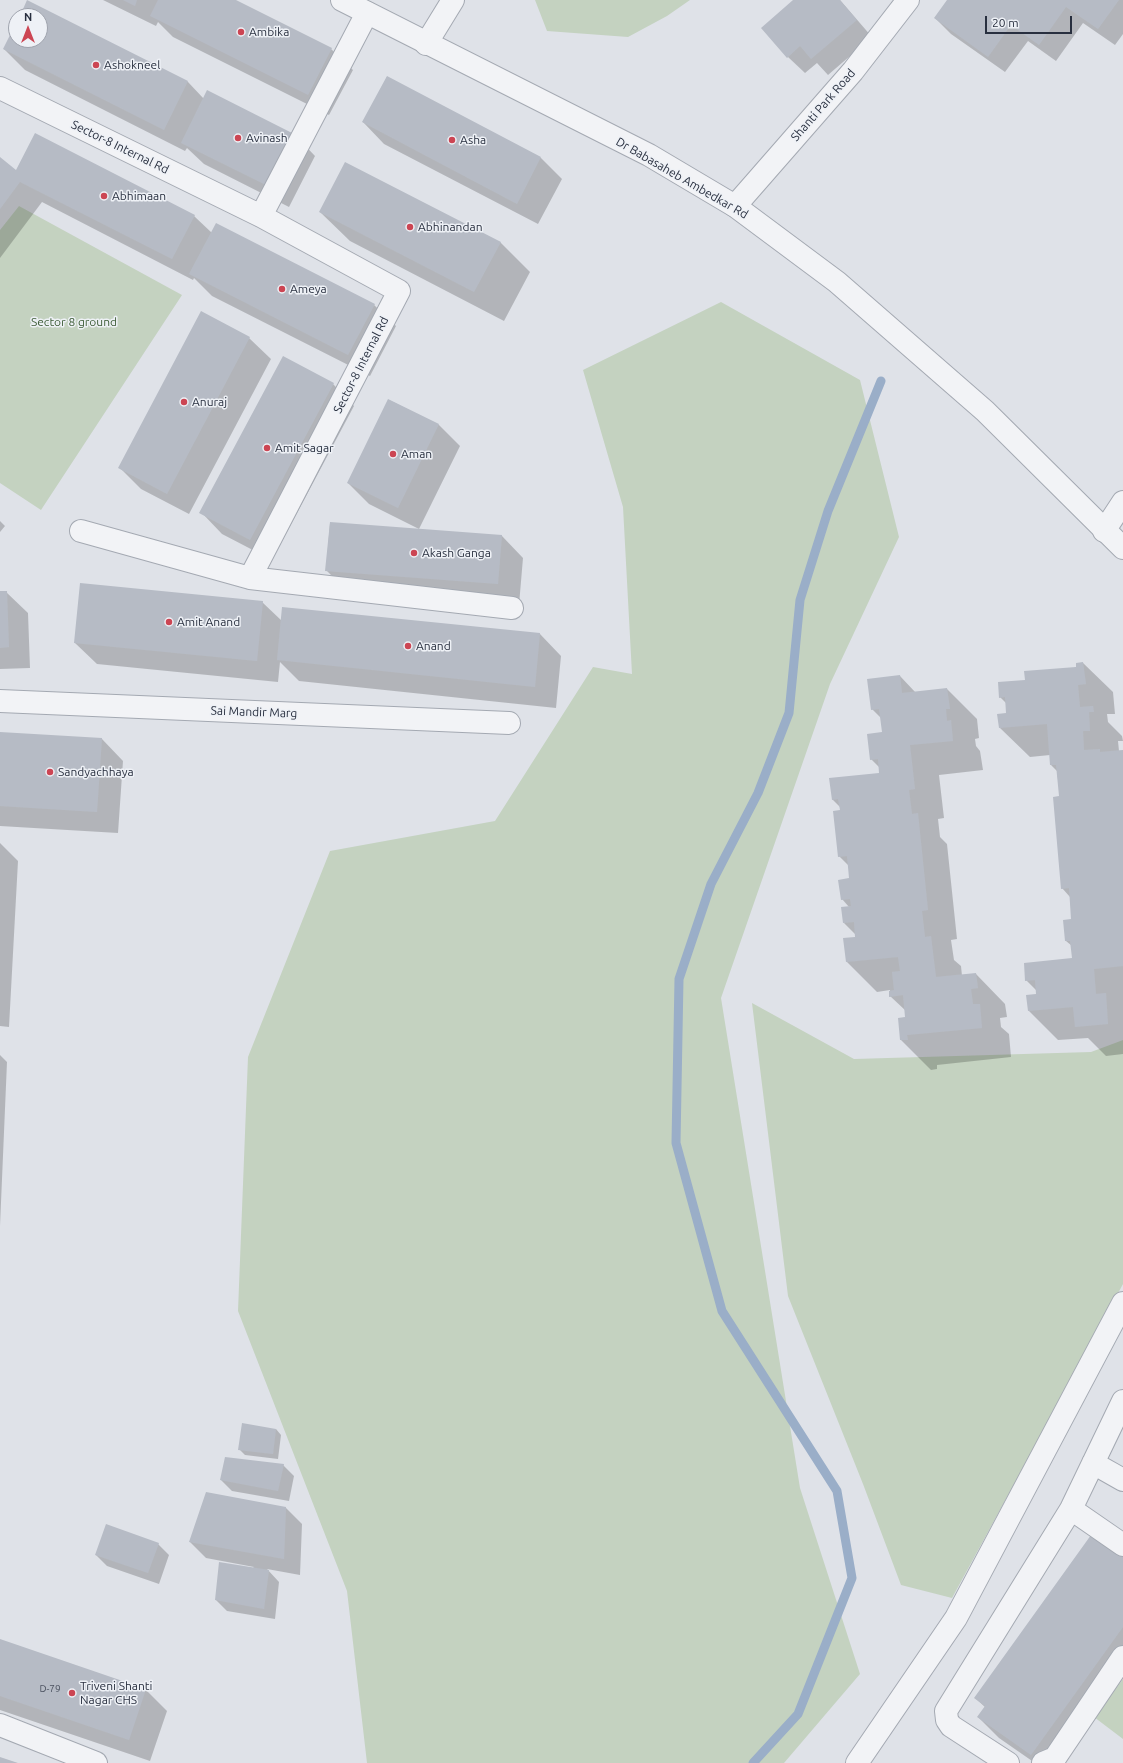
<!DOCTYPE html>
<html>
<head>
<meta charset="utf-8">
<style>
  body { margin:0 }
  #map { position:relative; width:1123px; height:1763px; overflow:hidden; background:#dfe2e8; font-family:Ubuntu,sans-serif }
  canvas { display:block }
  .north { position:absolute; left:8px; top:8px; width:40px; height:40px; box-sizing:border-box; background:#eef1f6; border:1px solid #9fa3ad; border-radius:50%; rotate:0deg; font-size:11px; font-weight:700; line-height:16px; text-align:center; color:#282f3f }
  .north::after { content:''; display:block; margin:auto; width:14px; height:18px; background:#cc4553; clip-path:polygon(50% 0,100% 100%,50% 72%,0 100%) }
  .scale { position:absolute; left:985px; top:16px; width:87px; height:18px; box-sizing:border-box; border:2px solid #282f3f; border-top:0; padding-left:5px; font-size:12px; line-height:14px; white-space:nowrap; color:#282f3f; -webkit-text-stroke:3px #eef1f6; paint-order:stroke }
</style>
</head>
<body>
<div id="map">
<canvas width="1123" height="1763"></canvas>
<div class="north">N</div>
<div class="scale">20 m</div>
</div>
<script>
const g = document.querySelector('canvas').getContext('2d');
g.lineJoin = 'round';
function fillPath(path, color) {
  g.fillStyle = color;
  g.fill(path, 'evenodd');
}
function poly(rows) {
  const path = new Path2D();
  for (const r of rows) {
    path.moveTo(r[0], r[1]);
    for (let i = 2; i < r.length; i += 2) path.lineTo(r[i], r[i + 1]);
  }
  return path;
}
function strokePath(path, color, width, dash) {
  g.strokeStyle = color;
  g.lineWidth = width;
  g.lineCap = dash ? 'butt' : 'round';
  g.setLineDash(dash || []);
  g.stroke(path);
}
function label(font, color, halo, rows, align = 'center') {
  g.font = font + ' Ubuntu,sans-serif';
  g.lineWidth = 3;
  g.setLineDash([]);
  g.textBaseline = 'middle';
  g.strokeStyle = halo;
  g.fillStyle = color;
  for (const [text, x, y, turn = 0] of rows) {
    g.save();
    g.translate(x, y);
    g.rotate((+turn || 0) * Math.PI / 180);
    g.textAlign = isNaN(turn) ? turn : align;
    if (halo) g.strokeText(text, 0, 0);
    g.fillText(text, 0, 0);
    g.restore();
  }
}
fillPath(poly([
  [535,0,690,0,667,16,628,37,547,31],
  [19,206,182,295,41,510,0,483,0,230],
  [721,302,860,380,899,537,830,684,721,998,800,1488,860,1674,784,1763,367,1763,347,1591,238,1311,248,1057,330,851,495,821,593,667,632,674,623,507,583,370],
  [752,1003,854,1059,1091,1052,1123,1040,1123,1284,952,1598,901,1585,863,1484,788,1296],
  [1123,1679,1123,1739,1094,1717]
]), '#c4d2c0');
fillPath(poly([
  [103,0,234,0,331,49,353,70,329,115,173,37,158,22,156,26],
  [795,0,840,0,872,37,828,75,817,63,805,73,788,57],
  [948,0,1123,0,1123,34,1115,45,1083,23,1056,61,1028,41,1005,72,951,34,935,18],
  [28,2,188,82,204,99,294,134,315,156,289,207,204,164,187,148,185,151,25,70,4,49,16,25,16,40,40,40,40,16,21,16],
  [387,77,541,158,562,179,538,224,384,144,363,122],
  [0,159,16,172,194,216,212,233,374,305,396,326,370,376,212,296,194,278,193,280,42,202,0,258],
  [320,212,500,242,530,272,504,321,350,241],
  [249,338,271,359,189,514,141,489,119,467],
  [333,384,354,406,272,560,222,534,201,512],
  [389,400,439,425,460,446,419,529,369,504,348,483],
  [0,521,5,526,0,532],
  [330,523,502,536,523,558,519,605,348,592,326,570],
  [0,592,6,592,28,613,30,668,0,669],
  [262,602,282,621,540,634,561,656,556,708,299,681,280,662,278,682,97,664,75,643],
  [1083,663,1113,692,1115,714,1107,714,1108,722,1122,736,1123,741,1118,741,1119,751,1123,751,1123,1054,1106,1056,1088,1038,1058,1040,1029,1011,1037,995,1037,991,1026,980,1073,959,1072,946,1066,941,1072,920,1070,897,1062,888,1060,797,1057,771,1051,765,1050,755,1030,757,1000,728,1007,713,1006,703,1000,697,1026,681,1077,667],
  [900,676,916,693,947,689,977,719,979,738,975,739,976,746,980,751,983,770,939,775,944,818,938,819,940,837,947,844,957,939,951,940,954,960,961,966,962,976,976,974,1005,1004,1007,1017,1000,1018,1001,1027,1009,1034,1011,1057,937,1065,937,1069,931,1070,901,1040,906,1018,906,1011,890,996,890,990,877,992,847,962,845,939,857,938,856,935,844,923,849,907,842,899,850,879,849,866,839,856,840,807,832,799,880,773,880,768,871,759,883,733,882,719,872,709],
  [0,733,102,739,123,761,118,833,0,826],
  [0,843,18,861,9,1027,0,1026],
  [0,1055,7,1062,0,1226],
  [276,1429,281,1435,278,1459,245,1455,240,1450],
  [283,1465,294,1476,289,1501,232,1491,221,1480],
  [286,1508,302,1524,300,1575,267,1569,279,1582,275,1619,227,1611,216,1600,254,1567,206,1558,190,1542],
  [158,1544,169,1555,159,1584,107,1566,96,1555],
  [1123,1558,1123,1678,1062,1763,1035,1763,999,1738,978,1717,985,1707,975,1698],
  [0,1640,146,1690,167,1711,150,1761,0,1710]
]), '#0003');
strokePath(poly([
  [753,1763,798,1714,852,1578,837,1491,722,1311,676,1143,679,979,711,884,758,793,789,713,800,600,828,511,881,381]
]), '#9aaec8', 9);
fillPath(poly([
  [27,0,188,81,164,130,3,49,16,23,16,40,40,40,40,16,20,16],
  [123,0,137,0,135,6],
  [158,0,236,0,332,48,308,95,150,16],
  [793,0,840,0,857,20,811,59,800,46,787,58,761,28],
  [947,0,1119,0,1098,29,1066,7,1039,45,1011,25,988,57,934,18],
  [387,76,541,157,517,204,362,122],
  [207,90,294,134,268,186,181,143],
  [35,133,195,215,172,259,20,182,0,209,0,157,16,170],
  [345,162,501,242,474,292,319,212],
  [216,223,375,304,348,355,189,274],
  [201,311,250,337,167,494,118,468],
  [283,356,334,383,250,540,199,513],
  [388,399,439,424,398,508,347,483],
  [330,522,502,535,498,584,325,571],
  [80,583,263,601,257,661,74,643],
  [0,591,7,591,9,647,0,648],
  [282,607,540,633,535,687,277,660],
  [1083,662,1086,684,1078,685,1080,707,1093,706,1094,712,1089,712,1090,731,1083,731,1084,750,1100,749,1100,752,1123,750,1123,966,1094,969,1096,994,1106,993,1108,1024,1075,1027,1073,1007,1028,1011,1026,995,1036,994,1035,980,1025,981,1024,963,1072,958,1070,941,1065,941,1063,920,1071,919,1069,888,1061,889,1053,797,1059,796,1056,765,1050,765,1047,724,999,728,997,714,1006,713,1005,697,999,698,998,682,1025,680,1024,671,1076,667,1076,663],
  [900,675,902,693,947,688,950,709,946,709,947,721,951,720,953,741,910,745,915,789,909,790,912,814,918,813,928,910,922,911,925,937,931,936,936,977,976,973,978,988,971,989,973,1004,980,1004,982,1028,907,1035,908,1040,900,1040,898,1018,905,1017,903,995,889,997,889,991,894,990,892,972,900,971,898,957,846,962,843,938,855,937,854,922,843,923,841,907,851,906,850,899,841,900,838,880,849,878,847,856,838,857,833,811,840,810,838,799,832,800,829,778,879,773,878,759,870,760,867,734,882,732,879,709,871,710,867,679],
  [0,732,102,738,97,812,0,806],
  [242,1423,276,1429,273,1454,238,1450],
  [225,1457,284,1464,278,1491,220,1480],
  [206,1492,286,1507,284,1559,189,1542],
  [106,1524,159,1543,148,1573,95,1555],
  [1091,1535,1123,1557,1123,1627,1031,1755,977,1717,985,1706,974,1698],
  [219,1562,269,1570,264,1609,215,1600],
  [0,1639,146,1689,129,1740,0,1696],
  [0,1757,18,1763,0,1763]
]), '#b6bbc5');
const minor = poly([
  [426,44,453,0],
  [0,88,261,216,399,291,250,578,512,608],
  [735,206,853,71,908,0],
  [261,216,367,13],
  [81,531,250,578],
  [1104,531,1123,502],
  [0,701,509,723],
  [1093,1463,1123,1480],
  [1071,1509,1123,1545],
  [0,1725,96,1763],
  [857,1763,956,1618,1123,1303],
  [1008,1763,951,1726,947,1720,946,1711,1071,1509,1123,1401],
  [1043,1763,1055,1758,1123,1657]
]);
const tertiary = poly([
  [342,0,649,155,735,206,837,282,985,411,1123,548]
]);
strokePath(minor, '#a4a9b2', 24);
strokePath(tertiary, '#a4a9b2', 24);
strokePath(minor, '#f2f3f6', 22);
strokePath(tertiary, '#f2f3f6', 22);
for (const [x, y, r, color] of [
  [241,32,4,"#cc4553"],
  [96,65,4,"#cc4553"],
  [238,138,4,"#cc4553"],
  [452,140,4,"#cc4553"],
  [104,196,4,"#cc4553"],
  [410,227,4,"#cc4553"],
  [282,289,4,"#cc4553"],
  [184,402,4,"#cc4553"],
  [267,448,4,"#cc4553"],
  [393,454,4,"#cc4553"],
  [414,553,4,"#cc4553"],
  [169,622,4,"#cc4553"],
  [408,646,4,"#cc4553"],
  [50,772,4,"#cc4553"],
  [72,1693,4,"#cc4553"]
]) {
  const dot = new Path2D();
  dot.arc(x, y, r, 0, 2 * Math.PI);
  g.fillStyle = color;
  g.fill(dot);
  strokePath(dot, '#eef1f6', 1.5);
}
label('10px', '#4c5260', null, [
  ["D-79",50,1689]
]);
label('12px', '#282f3f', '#eef1f6', [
  ["Ambika",249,32],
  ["Ashokneel",104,65],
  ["Avinash",246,138],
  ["Asha",460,140],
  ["Abhimaan",112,196],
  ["Abhinandan",418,227],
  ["Ameya",290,289],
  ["Anuraj",192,402],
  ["Amit Sagar",275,448],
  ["Aman",401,454],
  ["Akash Ganga",422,553],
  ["Amit Anand",177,622],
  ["Anand",416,646],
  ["Sandyachhaya",58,772],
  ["Triveni Shanti",80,1686],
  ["Nagar CHS",80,1700]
], 'left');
label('12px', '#282f3f', '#eef1f6', [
  ["Shanti Park Road",823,105,-49],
  ["Sector-8 Internal Rd",120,147,26],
  ["Dr Babasaheb Ambedkar Rd",682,178,30],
  ["Sector-8 Internal Rd",361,365,-63],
  ["Sai Mandir Marg",254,712,2]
]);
label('12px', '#3b5b35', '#eef1f6', [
  ["Sector 8 ground",74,322]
]);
</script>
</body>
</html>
